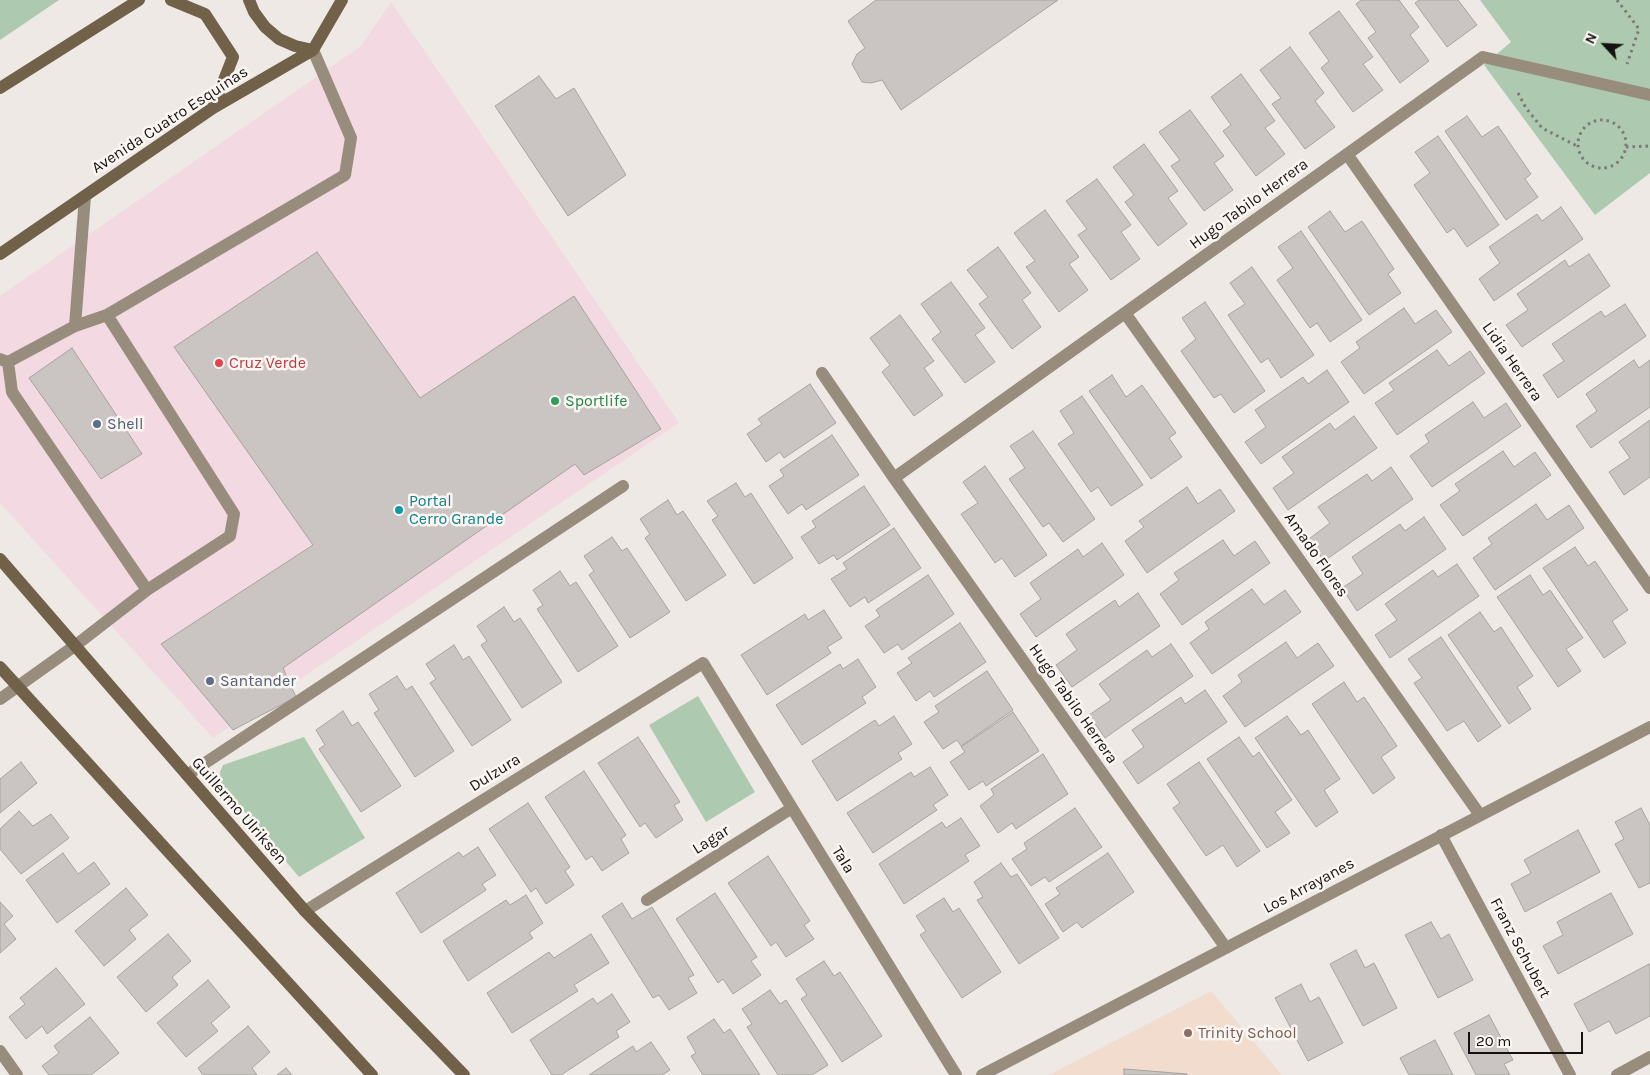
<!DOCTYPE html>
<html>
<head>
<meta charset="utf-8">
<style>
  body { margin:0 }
  #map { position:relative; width:1650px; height:1075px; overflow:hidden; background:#eee9e5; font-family:Karla,sans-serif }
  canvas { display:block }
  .north { position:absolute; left:1580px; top:20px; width:50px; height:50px; -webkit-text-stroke:4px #fcf6f3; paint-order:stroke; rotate:295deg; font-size:14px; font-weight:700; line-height:20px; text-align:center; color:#151312 }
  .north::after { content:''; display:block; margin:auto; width:18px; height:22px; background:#151312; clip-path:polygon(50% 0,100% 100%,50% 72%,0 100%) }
  .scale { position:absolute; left:1468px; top:1032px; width:115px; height:22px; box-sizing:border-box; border:2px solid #151312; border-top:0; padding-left:6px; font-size:15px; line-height:18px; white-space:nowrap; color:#151312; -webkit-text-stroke:4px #fcf6f3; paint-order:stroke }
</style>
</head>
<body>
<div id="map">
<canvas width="1650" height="1075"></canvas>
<div class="north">N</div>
<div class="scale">20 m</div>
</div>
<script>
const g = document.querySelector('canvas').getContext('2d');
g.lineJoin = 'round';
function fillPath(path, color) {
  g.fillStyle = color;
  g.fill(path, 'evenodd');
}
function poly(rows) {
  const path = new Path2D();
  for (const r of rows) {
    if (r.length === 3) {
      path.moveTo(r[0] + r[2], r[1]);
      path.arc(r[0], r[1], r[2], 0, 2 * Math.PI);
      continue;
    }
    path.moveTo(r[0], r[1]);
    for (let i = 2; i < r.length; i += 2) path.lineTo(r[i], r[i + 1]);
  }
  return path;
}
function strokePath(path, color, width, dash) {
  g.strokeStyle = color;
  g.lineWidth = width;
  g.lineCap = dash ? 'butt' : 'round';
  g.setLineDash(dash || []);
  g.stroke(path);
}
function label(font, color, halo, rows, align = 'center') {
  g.font = font + ' Karla,sans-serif';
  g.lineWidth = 5;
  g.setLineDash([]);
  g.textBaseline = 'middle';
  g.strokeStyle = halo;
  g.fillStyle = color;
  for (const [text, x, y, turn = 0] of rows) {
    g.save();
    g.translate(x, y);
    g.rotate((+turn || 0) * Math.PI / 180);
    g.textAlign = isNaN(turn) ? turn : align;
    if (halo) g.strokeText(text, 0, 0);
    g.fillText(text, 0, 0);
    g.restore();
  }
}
fillPath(poly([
  [391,2,679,423,213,738,0,503,0,296,361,46]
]), '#f2d9e2');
fillPath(poly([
  [1211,991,1282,1075,1049,1075]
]), '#f1dcce');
fillPath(poly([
  [0,0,59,0,0,40],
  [1480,0,1650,0,1650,173,1595,215,1484,65,1511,42],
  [698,696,755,792,706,822,649,725],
  [304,737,365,838,299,877,221,784,220,772,223,765]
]), '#adcab0');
const building = poly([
  [876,0,1058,0,901,110,882,80,871,83,862,82,852,64,857,54,865,48,848,21,876,0],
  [1361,0,1399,0,1419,27,1410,35,1429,61,1400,83,1368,38,1376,32,1356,4,1361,0],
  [1419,0,1458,0,1477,25,1447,47,1415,3,1419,0],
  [1339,11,1373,57,1363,64,1383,90,1353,112,1321,68,1329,61,1309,33,1339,11],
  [1290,47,1324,93,1315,101,1335,127,1305,149,1272,104,1281,98,1260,70,1290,47],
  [1241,74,1275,121,1265,128,1285,154,1256,176,1223,131,1231,125,1211,97,1241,74],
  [539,76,556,99,574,88,626,175,568,216,495,106,539,76],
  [1190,110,1224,156,1214,163,1233,190,1204,211,1171,166,1180,160,1159,132,1190,110],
  [1467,116,1482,137,1498,126,1531,174,1525,179,1538,197,1506,220,1445,131,1467,116],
  [1438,136,1499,225,1467,247,1454,228,1447,233,1414,185,1430,173,1415,152,1438,136],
  [1144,144,1178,191,1168,198,1187,224,1158,246,1125,202,1134,195,1113,167,1144,144],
  [1097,179,1131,225,1121,232,1140,259,1111,280,1078,235,1087,229,1066,201,1097,179],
  [1561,207,1583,239,1494,301,1479,279,1500,263,1489,247,1537,214,1542,221,1561,207],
  [1045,210,1079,257,1069,264,1088,290,1059,312,1026,267,1035,261,1014,233,1045,210],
  [1330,211,1345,232,1362,221,1394,269,1388,274,1401,293,1369,315,1308,227,1330,211],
  [1301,231,1362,320,1330,342,1317,323,1310,328,1277,280,1293,268,1278,247,1301,231],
  [998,247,1031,293,1022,300,1041,327,1012,349,979,304,988,297,967,270,998,247],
  [317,252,420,398,574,296,661,429,584,475,575,464,283,668,296,697,233,730,161,644,313,545,174,347,317,252],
  [1589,254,1610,286,1522,347,1506,325,1528,310,1517,294,1565,260,1569,267,1589,254],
  [1252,267,1314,355,1281,378,1268,358,1261,363,1228,315,1245,304,1230,283,1252,267],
  [951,282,985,328,975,335,995,362,965,383,932,339,941,332,921,304,951,282],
  [1205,302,1265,391,1234,413,1221,394,1214,398,1181,351,1196,339,1182,318,1205,302],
  [1625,304,1646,336,1558,398,1543,375,1564,361,1552,344,1601,311,1605,317,1625,304],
  [1404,308,1415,324,1436,310,1452,332,1364,394,1341,362,1360,348,1356,342,1404,308],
  [900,315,934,361,924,368,943,395,914,416,882,372,890,365,870,338,900,315],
  [72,348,142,454,101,479,29,378,72,348],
  [1437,350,1449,366,1470,351,1485,373,1397,435,1375,403,1394,390,1389,383,1437,350],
  [1634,360,1639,368,1650,360,1650,407,1591,448,1576,426,1597,411,1586,394,1634,360],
  [1327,370,1349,402,1261,464,1245,442,1266,427,1255,410,1303,377,1308,384,1327,370],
  [1112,375,1126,397,1142,385,1176,433,1169,438,1182,457,1151,479,1089,391,1112,375],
  [810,384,836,423,784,458,780,452,766,462,747,434,762,424,758,419,810,384],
  [1082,396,1143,485,1111,506,1098,487,1091,492,1058,444,1074,433,1060,411,1082,396],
  [1473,402,1484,418,1506,403,1521,426,1432,487,1410,456,1429,442,1425,435,1473,402],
  [1354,416,1377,448,1288,510,1273,488,1294,473,1282,457,1330,423,1335,430,1354,416],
  [1650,420,1650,477,1624,495,1609,472,1630,458,1619,442,1650,420],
  [1033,431,1095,519,1063,542,1049,523,1043,527,1009,479,1025,468,1010,446,1033,431],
  [832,435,859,475,806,510,802,504,788,514,769,486,784,476,780,470,832,435],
  [1503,451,1514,467,1535,452,1551,475,1463,536,1440,505,1460,491,1455,484,1503,451],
  [985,466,1047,555,1015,577,1002,558,995,563,961,514,978,503,963,482,985,466],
  [1391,467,1413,499,1324,561,1309,539,1330,523,1318,507,1367,474,1372,481,1391,467],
  [736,483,745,497,751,493,793,558,754,584,712,520,718,516,707,501,736,483],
  [864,486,890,525,837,560,834,555,819,564,801,537,816,527,812,521,864,486],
  [1187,487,1198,504,1220,489,1235,511,1147,573,1125,541,1144,527,1139,521,1187,487],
  [668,500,677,515,683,511,726,575,686,601,645,538,650,534,640,519,668,500],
  [1536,504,1547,520,1569,505,1584,528,1495,590,1473,558,1492,544,1488,538,1536,504],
  [1424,517,1446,549,1357,611,1342,588,1363,574,1352,557,1400,524,1405,531,1424,517],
  [894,528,921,568,868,603,865,597,850,607,831,579,847,569,843,563,894,528],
  [612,537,622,551,627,548,670,612,630,638,589,575,594,571,584,556,612,537],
  [1223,540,1234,556,1255,541,1270,563,1182,625,1160,594,1179,580,1174,573,1223,540],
  [1102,543,1124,575,1036,637,1020,614,1041,599,1030,583,1078,549,1083,557,1102,543],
  [1575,547,1588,566,1595,561,1628,610,1612,621,1626,643,1604,658,1543,568,1575,547],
  [1457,564,1479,596,1390,658,1375,635,1397,620,1385,604,1433,570,1438,577,1457,564],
  [560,571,570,586,576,582,618,646,578,672,537,609,543,605,533,590,560,571],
  [928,575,954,614,902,650,898,644,884,653,865,626,880,616,876,610,928,575],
  [1530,575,1543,595,1550,590,1583,638,1566,649,1581,671,1558,687,1497,597,1530,575],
  [1252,589,1264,605,1285,590,1301,612,1212,674,1190,643,1209,629,1205,622,1252,589],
  [1138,593,1160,626,1072,687,1056,665,1077,650,1066,634,1115,600,1119,607,1138,593],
  [504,607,514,622,520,618,562,682,522,708,481,645,487,641,477,626,504,607],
  [824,610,842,638,827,647,831,653,767,695,741,655,805,614,808,620,824,610],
  [1480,612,1494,632,1501,627,1533,676,1517,687,1531,709,1509,724,1448,635,1480,612],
  [960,623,986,662,934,697,930,691,916,701,897,673,912,663,908,658,960,623],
  [1441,637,1501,726,1478,742,1464,721,1447,731,1414,683,1422,678,1408,659,1441,637],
  [1286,642,1297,658,1318,643,1334,666,1245,727,1223,696,1242,682,1238,675,1286,642],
  [1171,644,1193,676,1105,738,1089,715,1111,700,1099,684,1147,650,1152,657,1171,644],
  [454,645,463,660,469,656,511,720,472,746,430,683,436,679,426,664,454,645],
  [858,659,876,687,862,697,866,703,802,745,776,705,840,664,843,669,858,659],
  [987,671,1013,710,961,746,957,740,943,749,924,722,939,712,935,706,987,671],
  [397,676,406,690,412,686,454,751,415,777,374,713,379,710,369,694,397,676],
  [1344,682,1357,702,1364,697,1397,746,1381,757,1395,778,1373,794,1312,704,1344,682],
  [1205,690,1227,722,1138,784,1123,762,1144,747,1132,730,1181,697,1185,704,1205,690],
  [343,711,352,726,358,722,401,786,361,812,319,749,325,745,316,730,343,711],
  [1013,712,1039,751,986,786,983,781,969,790,950,762,965,752,961,747,1013,712],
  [894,716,912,744,898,753,902,759,837,801,812,761,875,720,879,726,894,716],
  [1287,716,1301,735,1308,730,1340,779,1324,790,1338,812,1316,827,1255,738,1287,716],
  [638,737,680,802,674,805,683,820,656,838,645,823,640,827,598,763,638,737],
  [1239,737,1253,757,1259,752,1292,800,1275,812,1290,833,1267,848,1207,759,1239,737],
  [1043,754,1068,794,1016,829,1012,823,998,833,980,806,994,795,991,789,1043,754],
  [21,762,37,783,0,813,0,779,21,762],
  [1199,762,1260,851,1237,867,1223,845,1206,856,1173,808,1180,803,1167,784,1199,762],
  [930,767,948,795,933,805,937,810,873,853,847,813,911,772,914,777,930,767],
  [584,771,626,835,621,839,629,853,602,871,592,856,586,860,545,797,584,771],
  [528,803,570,867,565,871,574,885,546,904,536,888,531,892,489,829,528,803],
  [1075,808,1102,847,1049,882,1045,877,1031,886,1012,859,1027,849,1024,843,1075,808],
  [1641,808,1650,825,1650,883,1639,888,1615,844,1624,839,1615,822,1641,808],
  [19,811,33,826,51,814,69,838,21,874,0,849,0,829,19,811],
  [961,818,980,846,965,855,969,861,904,904,879,864,942,822,946,828,961,818],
  [1578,830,1600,872,1525,912,1511,884,1531,873,1524,860,1578,830],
  [478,847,496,875,482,884,486,890,421,933,396,893,459,852,463,857,478,847],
  [63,853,78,874,94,862,110,884,57,923,26,880,63,853],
  [1108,853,1134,892,1082,928,1077,922,1063,932,1045,904,1060,894,1056,888,1108,853],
  [768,856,810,921,804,925,814,939,786,957,776,942,771,946,728,883,768,856],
  [1001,863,1011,877,1017,874,1059,938,1019,964,977,900,983,897,974,882,1001,863],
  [126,888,148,915,129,930,136,939,104,966,75,931,126,888],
  [715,893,757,957,751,961,761,975,733,994,723,979,718,983,676,919,715,893],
  [1611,893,1633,934,1558,974,1543,946,1563,935,1557,922,1611,893],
  [526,895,543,923,529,933,533,938,468,981,443,941,506,900,510,905,526,895],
  [944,898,953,912,959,908,1001,972,962,998,920,935,926,931,916,916,944,898],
  [0,902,13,916,4,924,16,939,0,953,0,902],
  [622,903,632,919,652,907,694,975,688,978,697,993,669,1010,659,995,653,998,602,916,622,903],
  [1431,922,1441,939,1449,934,1473,980,1438,998,1405,935,1431,922],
  [168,934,191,961,172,977,178,985,146,1012,117,977,168,934],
  [591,934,609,963,574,985,578,991,512,1033,487,993,549,952,554,958,591,934],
  [1356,950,1365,968,1374,963,1397,1008,1363,1026,1330,964,1356,950],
  [824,961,834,976,840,972,882,1036,842,1062,801,999,807,995,796,979,824,961],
  [1649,964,1650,966,1650,1016,1616,1034,1609,1021,1589,1032,1574,1004,1649,964],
  [56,968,85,1004,47,1034,42,1026,26,1039,9,1017,25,1004,20,998,56,968],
  [208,980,230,1007,211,1023,218,1031,186,1057,157,1023,208,980],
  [1301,984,1310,1002,1319,997,1343,1043,1308,1061,1275,998,1301,984],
  [770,990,780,1004,786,1000,828,1065,812,1075,778,1075,747,1027,752,1024,742,1009,770,990],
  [612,994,630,1022,616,1031,619,1037,561,1075,552,1075,530,1040,593,998,597,1004,612,994],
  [1489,1015,1513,1060,1504,1064,1510,1075,1476,1075,1454,1033,1489,1015],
  [90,1017,119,1053,91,1075,49,1075,42,1066,59,1053,54,1046,90,1017],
  [714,1019,724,1033,730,1029,760,1075,703,1075,691,1056,696,1053,687,1037,714,1019],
  [248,1026,270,1052,252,1068,257,1075,203,1075,198,1068,248,1026],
  [1435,1040,1453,1075,1409,1075,1400,1058,1435,1040],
  [651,1042,670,1070,662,1075,589,1075,633,1046,636,1052,651,1042],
  [286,1068,292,1075,277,1075,286,1068],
  [1124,1069,1187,1074,1187,1075,1124,1075,1124,1069]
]);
fillPath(building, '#cac5c2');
strokePath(building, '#a7a39f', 1);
strokePath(poly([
  [1617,0,1639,29,1627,64],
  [1518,93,1526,108,1542,128,1577,146],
  [1602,144,24],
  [1626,147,1650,146]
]), '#7c7977', 3, [2.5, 4]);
strokePath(poly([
  [107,315,345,175,351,138,313,50],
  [75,326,85,196],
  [0,359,8,362,75,326,107,315,234,514,230,536,147,590,12,392,8,362],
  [76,645,147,590],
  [187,775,623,486]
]), '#988d7c', 12);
strokePath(poly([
  [1347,154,1650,588],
  [1125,313,1480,815],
  [822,373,894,478,1226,948],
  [894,478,1483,57,1650,95],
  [0,699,76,645],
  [1441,835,1570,1075],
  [647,900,792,808],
  [305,911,703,663,956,1075],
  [0,1051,17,1075],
  [982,1075,1650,727],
  [1617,1075,1650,1057]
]), '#988d7c', 12);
strokePath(poly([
  [171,0,205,14,233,57,213,108],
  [249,0,254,12,265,27,279,39,295,46,313,50],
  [0,88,139,0],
  [0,254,213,108,313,50,342,0],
  [0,559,305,911,464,1075],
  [0,667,372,1075]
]), '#716149', 12);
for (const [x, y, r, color] of [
  [219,363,5,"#e0444e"],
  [555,401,5,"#2e9e5b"],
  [97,424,5,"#5c6f8a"],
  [399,510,5,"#0f9aa8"],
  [210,681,5,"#5c6f8a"],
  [1188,1033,5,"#8d6e63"]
]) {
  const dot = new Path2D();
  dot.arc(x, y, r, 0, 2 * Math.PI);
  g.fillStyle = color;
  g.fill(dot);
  strokePath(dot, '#fcf6f3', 2);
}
label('16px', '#151312', '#fcf6f3', [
  ["Avenida Cuatro Esquinas",170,120,-33],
  ["Hugo Tabilo Herrera",1249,204,-36],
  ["Lidia Herrera",1512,362,55],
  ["Amado Flores",1316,555,55],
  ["Hugo Tabilo Herrera",1073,704,55],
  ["Dulzura",495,773,-32],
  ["Guillermo Ulriksen",239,811,49],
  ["Lagar",711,840,-32],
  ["Tala",843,860,58],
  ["Los Arrayanes",1309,886,-28],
  ["Franz Schubert",1520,948,62]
]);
label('16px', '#be3a42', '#fcf6f3', [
  ["Cruz Verde",229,363]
], 'left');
label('16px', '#27864d', '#fcf6f3', [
  ["Sportlife",565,401]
], 'left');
label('16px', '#4e5e75', '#fcf6f3', [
  ["Shell",107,424],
  ["Santander",220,681]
], 'left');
label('16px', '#0d838f', '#fcf6f3', [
  ["Portal",409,501],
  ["Cerro Grande",409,519]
], 'left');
label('16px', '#785e54', '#fcf6f3', [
  ["Trinity School",1198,1033]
], 'left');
</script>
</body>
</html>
